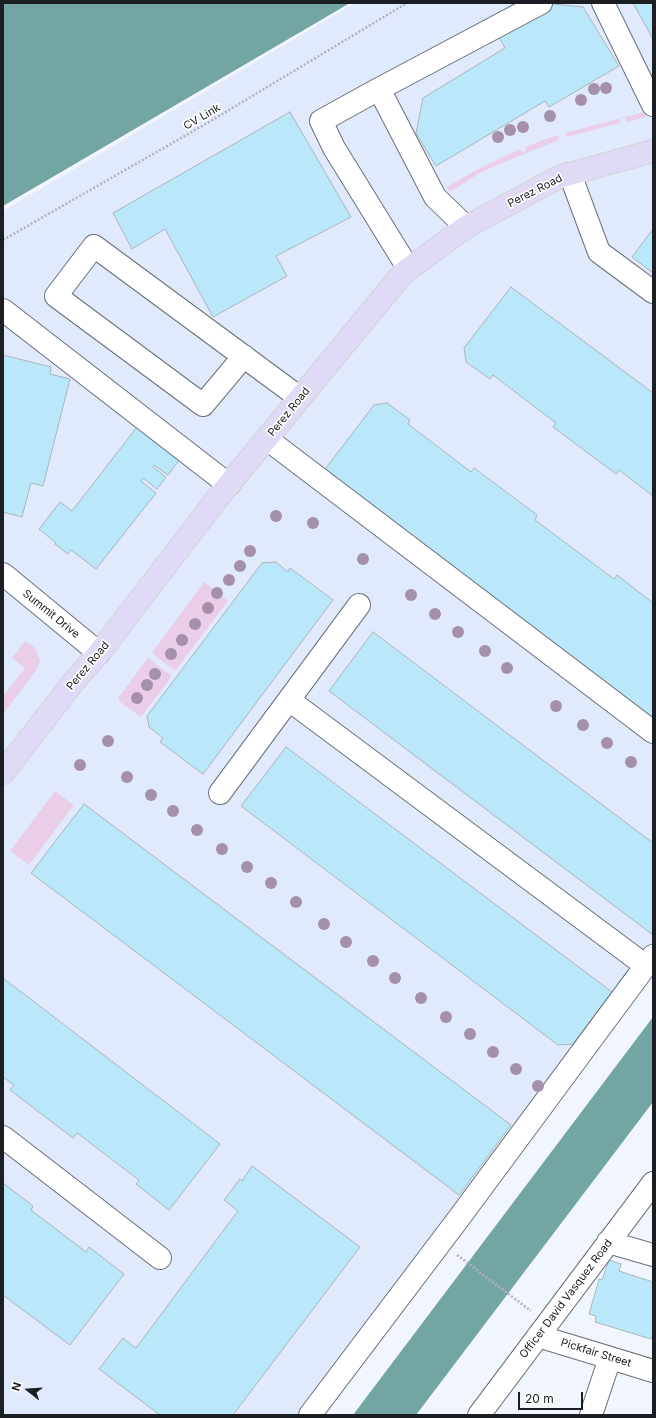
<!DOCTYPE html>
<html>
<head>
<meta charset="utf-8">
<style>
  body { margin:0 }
  #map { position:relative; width:656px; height:1418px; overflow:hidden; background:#f0f5fe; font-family:Inter,sans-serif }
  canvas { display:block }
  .frame { position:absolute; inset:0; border:4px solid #1b1e22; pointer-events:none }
  .north { position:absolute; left:8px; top:1370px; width:40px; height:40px; -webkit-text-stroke:3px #fff; paint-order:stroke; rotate:287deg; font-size:11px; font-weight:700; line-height:16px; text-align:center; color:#1b1e22 }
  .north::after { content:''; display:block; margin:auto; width:14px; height:18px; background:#1b1e22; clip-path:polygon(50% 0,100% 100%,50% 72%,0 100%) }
  .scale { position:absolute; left:518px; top:1392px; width:65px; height:18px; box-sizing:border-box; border:2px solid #1b1e22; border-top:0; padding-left:5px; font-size:12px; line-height:14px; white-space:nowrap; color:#1b1e22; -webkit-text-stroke:3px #fff; paint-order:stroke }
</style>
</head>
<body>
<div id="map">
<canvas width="656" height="1418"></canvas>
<div class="frame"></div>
<div class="north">N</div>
<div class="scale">20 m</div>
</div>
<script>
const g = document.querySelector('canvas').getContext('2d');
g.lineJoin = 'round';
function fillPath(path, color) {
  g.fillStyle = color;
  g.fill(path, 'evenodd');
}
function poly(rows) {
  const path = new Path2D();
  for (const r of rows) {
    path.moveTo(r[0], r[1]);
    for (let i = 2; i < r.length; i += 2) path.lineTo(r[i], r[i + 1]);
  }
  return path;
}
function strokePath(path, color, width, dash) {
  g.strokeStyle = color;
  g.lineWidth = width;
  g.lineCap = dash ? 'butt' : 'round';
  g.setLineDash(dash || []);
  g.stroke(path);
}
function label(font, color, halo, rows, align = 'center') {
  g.font = font + ' Inter,sans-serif';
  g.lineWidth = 3.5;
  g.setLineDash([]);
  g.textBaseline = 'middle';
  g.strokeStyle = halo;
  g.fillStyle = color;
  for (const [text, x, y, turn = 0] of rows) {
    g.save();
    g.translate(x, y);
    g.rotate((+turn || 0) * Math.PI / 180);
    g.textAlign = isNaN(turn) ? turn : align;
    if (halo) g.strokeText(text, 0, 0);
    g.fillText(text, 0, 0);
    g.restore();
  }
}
fillPath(poly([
  [355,3,653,3,653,973,323,1415,3,1415,3,211]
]), '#e0eafc');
fillPath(poly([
  [644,112,646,117,627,122,625,118,620,119,620,123,567,137,565,133],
  [557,135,559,140,499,164,478,174,450,192,447,187,471,173,505,156,520,149,522,152,526,150,525,147],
  [204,582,228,601,175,671,152,653],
  [25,641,35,648,40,661,37,669,3,714,3,696,25,668,12,658],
  [148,658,172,676,141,717,120,702,118,698],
  [55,791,74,805,29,865,10,851]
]), '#eacee7');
fillPath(poly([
  [3,3,350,3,3,206],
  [653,1017,653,1102,416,1415,353,1415]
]), '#73a5a3');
const building = poly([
  [544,3,583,7,619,66,549,107,545,101,436,166,416,133,423,98,505,48,496,32,544,3],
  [633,3,653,3,653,39,633,3],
  [290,112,351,217,276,256,287,276,213,317,165,229,132,249,113,213,290,112],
  [653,229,653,273,632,257,653,229],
  [511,287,653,393,653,496,619,470,616,474,553,427,556,423,493,375,490,379,466,362,464,348,511,287],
  [3,355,51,367,50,374,70,379,43,486,31,483,22,517,3,512,3,355],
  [387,403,410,420,408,424,471,472,474,468,537,515,535,520,614,579,617,575,653,603,653,720,323,472,374,405,387,403],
  [137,427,180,459,168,475,154,465,153,467,166,477,157,489,143,478,141,481,156,493,96,569,71,550,68,554,55,544,56,543,39,529,60,502,72,511,137,427],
  [276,562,288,572,290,568,333,600,203,774,160,742,163,738,149,727,147,716,262,563,276,562],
  [373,632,653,843,653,935,329,691,373,632],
  [286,747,612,992,573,1044,558,1045,241,806,286,747],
  [84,804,511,1125,459,1195,31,873,84,804],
  [3,978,220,1144,169,1210,136,1184,139,1180,77,1133,73,1138,10,1090,14,1085,3,1077,3,978],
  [252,1166,360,1247,233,1415,160,1415,99,1369,123,1338,136,1348,238,1211,224,1200,240,1179,242,1181,252,1166],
  [3,1183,33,1206,31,1210,86,1252,89,1247,124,1274,70,1345,3,1295,3,1183],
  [609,1260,621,1264,619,1271,653,1282,653,1333,651,1339,595,1322,596,1316,589,1314,599,1279,602,1280,609,1260]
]);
fillPath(building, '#bbe7fb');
strokePath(building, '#aab6bc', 1);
const minor = poly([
  [603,3,653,105],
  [379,89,321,121,334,148,408,268],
  [570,174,599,252,653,292],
  [466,227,435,197,379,89,541,3],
  [3,310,229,485],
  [244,356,203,405,56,296,94,246,300,398],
  [267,439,653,732],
  [3,574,99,653],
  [289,700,646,966],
  [220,793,359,605],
  [3,1137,160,1258],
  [608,1242,653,1255],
  [538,1336,653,1371],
  [310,1415,459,1218,653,956],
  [479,1415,653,1183],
  [591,1415,610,1358]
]);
const major = poly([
  [3,773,75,680,99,653,216,500,403,273,466,227,559,177,653,151]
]);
strokePath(minor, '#6a6f79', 24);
strokePath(major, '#d1d2d3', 24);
strokePath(poly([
  [3,240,209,122,407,3],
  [457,1255,531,1311]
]), '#afb3bb', 2.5, [2, 2]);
strokePath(minor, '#fff', 22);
strokePath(major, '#e1daf7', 22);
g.fillStyle = '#a590aa';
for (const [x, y] of [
  [606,88],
  [594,89],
  [581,100],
  [550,116],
  [523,127],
  [510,130],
  [498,137],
  [276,516],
  [313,523],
  [250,551],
  [363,559],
  [240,566],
  [229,580],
  [217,593],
  [411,595],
  [208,608],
  [435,614],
  [195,624],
  [458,632],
  [182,640],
  [485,651],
  [171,654],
  [507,668],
  [155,674],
  [147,685],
  [137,698],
  [556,706],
  [583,725],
  [108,741],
  [607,743],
  [631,762],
  [80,765],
  [127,777],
  [151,795],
  [173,811],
  [197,830],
  [222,849],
  [247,867],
  [271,883],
  [296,902],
  [324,924],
  [346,942],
  [373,961],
  [395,978],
  [421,998],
  [446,1017],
  [470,1034],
  [493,1052],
  [516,1069],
  [538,1086]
]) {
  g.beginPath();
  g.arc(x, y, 6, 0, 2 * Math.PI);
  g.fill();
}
label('11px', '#1b1e22', '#fff', [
  ["CV Link",202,117,-30],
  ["Perez Road",535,191,-27],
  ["Perez Road",289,412,-51],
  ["Summit Drive",51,614,39],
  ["Perez Road",88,666,-50],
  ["Officer David Vasquez Road",566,1299,-53],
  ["Pickfair Street",596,1353,17]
]);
</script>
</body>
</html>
